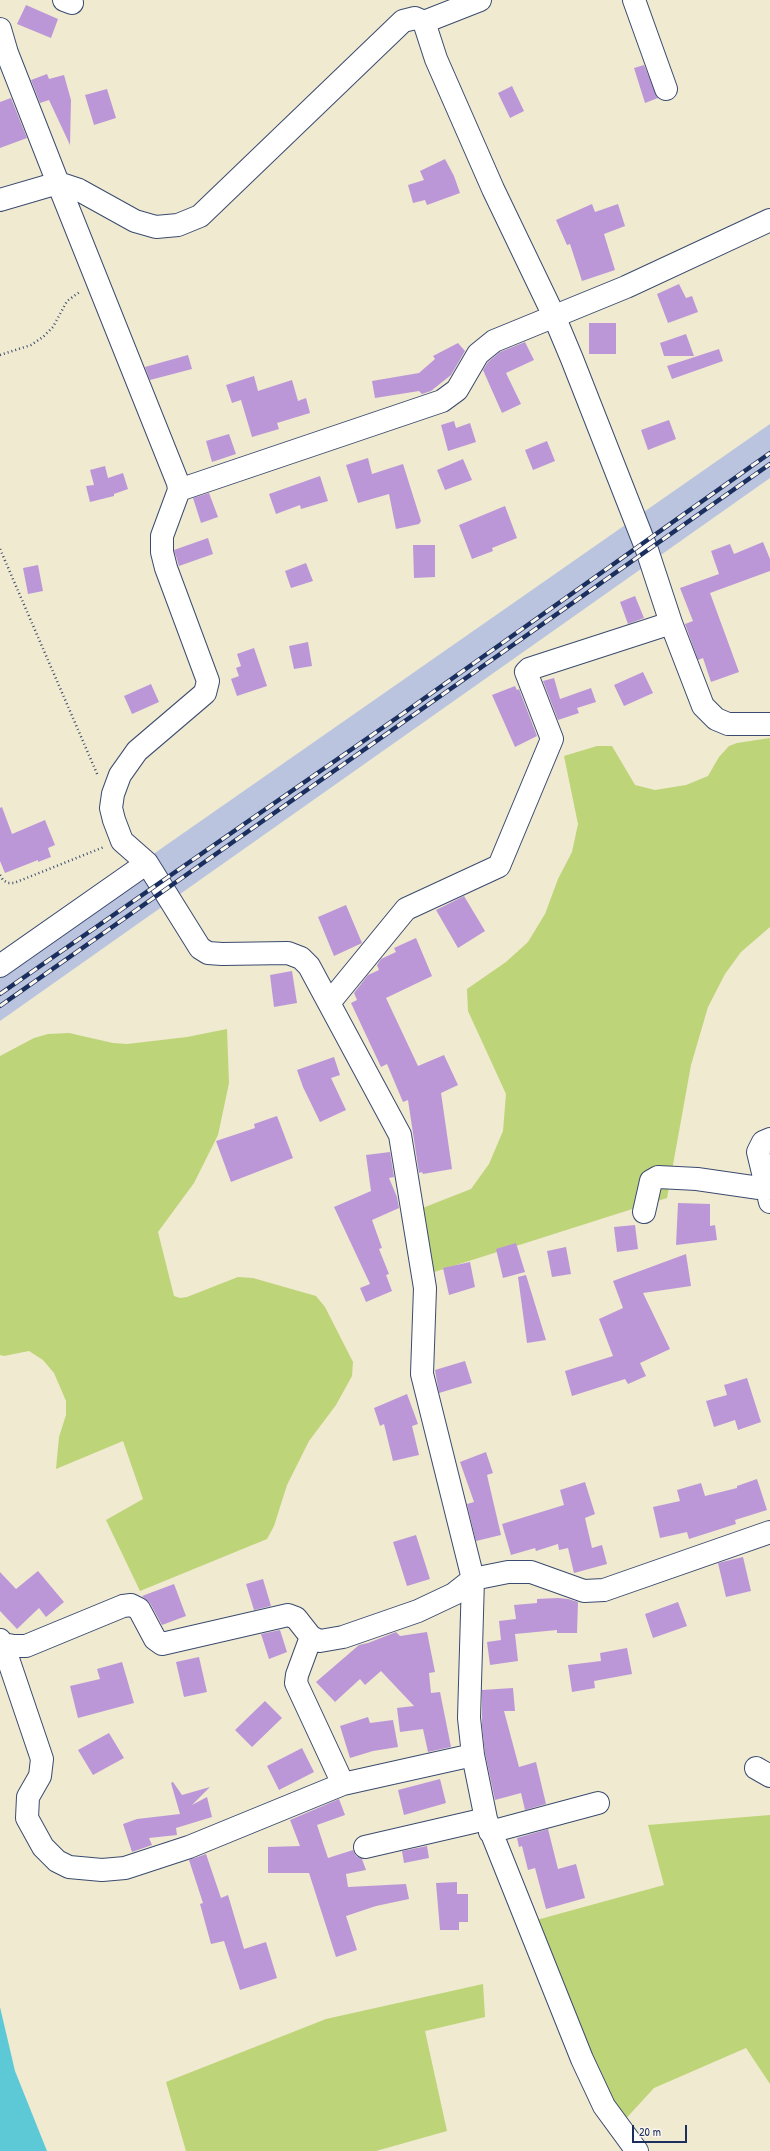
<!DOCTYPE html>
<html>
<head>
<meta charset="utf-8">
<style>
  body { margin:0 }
  #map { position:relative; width:770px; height:2151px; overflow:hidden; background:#efead0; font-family:"Patrick Hand",sans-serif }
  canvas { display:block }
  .scale { position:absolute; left:632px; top:2125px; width:55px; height:18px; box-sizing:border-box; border:2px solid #1b2f5e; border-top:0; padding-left:5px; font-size:12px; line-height:14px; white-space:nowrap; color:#1b2f5e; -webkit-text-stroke:3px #fbf7ec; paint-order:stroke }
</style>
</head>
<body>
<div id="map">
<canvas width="770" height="2151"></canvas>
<div class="scale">20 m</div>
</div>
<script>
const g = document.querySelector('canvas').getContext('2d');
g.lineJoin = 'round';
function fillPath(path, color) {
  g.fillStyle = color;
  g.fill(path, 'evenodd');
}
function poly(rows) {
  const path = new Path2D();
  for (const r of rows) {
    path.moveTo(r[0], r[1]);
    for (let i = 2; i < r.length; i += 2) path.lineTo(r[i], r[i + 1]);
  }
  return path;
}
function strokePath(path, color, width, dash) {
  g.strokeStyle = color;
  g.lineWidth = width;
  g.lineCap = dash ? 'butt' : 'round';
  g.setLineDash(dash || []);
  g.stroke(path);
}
fillPath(poly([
  [770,424,770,478,0,1021,0,961]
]), '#bac4de');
fillPath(poly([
  [770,738,770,927,741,952,725,974,708,1007,691,1065,667,1198,428,1274,420,1209,471,1189,489,1164,503,1131,506,1094,468,1011,467,989,506,962,528,942,545,914,558,879,572,852,578,824,564,756,597,746,612,746,635,785,655,790,686,785,708,776,719,757,729,746,737,743],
  [227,1029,229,1083,218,1135,194,1183,158,1232,174,1296,180,1298,187,1297,238,1277,253,1278,316,1296,325,1307,353,1362,352,1376,336,1405,309,1441,287,1485,274,1526,267,1539,140,1591,106,1520,143,1499,123,1441,56,1469,59,1437,66,1415,66,1401,54,1373,43,1360,29,1351,4,1356,0,1355,0,1056,34,1038,48,1034,69,1033,113,1043,127,1044,187,1037],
  [770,1815,770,2084,746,2048,654,2088,620,2125,522,1924,664,1885,648,1825],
  [483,1984,485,2017,425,2031,447,2131,376,2151,186,2151,166,2082,326,2019]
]), '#bed478');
fillPath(poly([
  [0,2007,15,2071,47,2151,0,2151]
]), '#5ec9d6');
fillPath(poly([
  [26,5,58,19,51,38,17,24],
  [644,65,658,98,645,103,634,68],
  [47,74,49,79,64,75,71,100,70,145,49,100,40,103,31,80],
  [512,86,524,111,510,118,498,93],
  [107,89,116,118,94,125,85,95],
  [11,98,27,138,0,148,0,102],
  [445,159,454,176,460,193,427,205,425,200,413,203,408,185,424,180,420,171],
  [592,204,595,212,618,204,625,226,604,234,615,270,582,281,570,244,567,245,556,220],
  [679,284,686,298,692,296,698,312,668,323,657,294],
  [589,323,616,323,616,354,589,354],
  [686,334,694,356,664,356,660,343],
  [525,342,534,360,506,373,521,404,502,413,483,370,488,362,500,352],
  [458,343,465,351,451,375,431,391,422,394,419,391,375,398,372,381,419,373,435,359,433,356],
  [719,349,723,361,672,379,667,366],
  [188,355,192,369,150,380,145,367],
  [254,376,258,391,292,380,298,401,306,398,310,413,277,423,279,429,252,437,241,400,232,403,226,385],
  [669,420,676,439,648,450,641,430],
  [454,421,456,428,470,423,476,442,448,451,441,425],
  [229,434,236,454,212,462,206,441],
  [547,441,555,461,533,470,525,450],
  [368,458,372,474,403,464,421,521,419,524,396,529,389,494,358,503,346,465],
  [463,459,472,480,445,490,437,470],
  [105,466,108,478,123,473,128,489,114,494,114,496,90,502,86,486,94,485,90,470],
  [320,476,328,501,301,509,300,505,276,514,269,494],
  [209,493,218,517,201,523,193,498],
  [505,506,517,538,492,548,493,551,472,559,459,525],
  [208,538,213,554,179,566,174,550],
  [763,542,770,559,770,571,710,593,739,672,711,682,703,658,698,660,685,624,693,621,680,588,719,574,711,551,730,544,734,554],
  [413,545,435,545,435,577,414,578],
  [306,563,313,581,291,588,285,571],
  [38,565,43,591,28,594,23,568],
  [635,596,644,618,628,624,620,602],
  [308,642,312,666,294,669,289,646],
  [254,648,267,686,237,696,231,679,239,676,236,668,241,666,237,654],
  [643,672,653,693,624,706,614,685],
  [554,678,560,699,591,688,596,702,577,708,579,713,558,720,543,681],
  [151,684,159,702,132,714,124,696],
  [515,686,517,690,519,689,537,736,515,747,492,695],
  [2,807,12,834,45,820,55,845,48,848,51,857,38,862,38,860,5,873,0,861,0,808],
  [464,896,485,931,458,948,436,910],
  [346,905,362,943,334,956,318,917],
  [416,938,432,976,386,998,418,1066,444,1055,458,1085,441,1093,452,1169,423,1174,422,1172,419,1173,408,1100,403,1102,387,1064,381,1067,351,1003,357,1000,354,993,368,975,379,970,377,965,381,959,396,952,394,948],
  [292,971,297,1003,274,1007,270,975],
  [334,1057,340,1075,331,1078,346,1110,320,1122,303,1087,297,1070],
  [277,1116,293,1158,231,1182,216,1141,255,1128,254,1124],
  [390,1152,394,1177,389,1178,397,1197,399,1208,372,1220,382,1248,379,1249,389,1274,386,1275,392,1291,366,1302,360,1288,370,1284,334,1207,371,1191,366,1155],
  [678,1203,710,1204,710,1226,715,1225,717,1240,676,1245],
  [635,1225,638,1249,617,1252,614,1227],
  [516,1243,525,1272,503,1278,496,1249],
  [566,1247,571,1274,552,1277,547,1251],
  [686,1254,691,1286,643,1293,670,1349,640,1363,646,1376,628,1384,625,1379,572,1396,565,1371,613,1356,599,1319,623,1308,613,1281],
  [470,1262,475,1287,449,1295,443,1268],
  [526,1275,546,1340,527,1343,518,1277],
  [465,1361,472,1383,439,1393,435,1370],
  [747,1378,761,1422,738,1430,735,1420,714,1427,706,1401,727,1395,724,1385],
  [407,1394,418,1424,412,1426,419,1455,393,1461,384,1424,380,1426,374,1408],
  [486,1452,493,1473,487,1475,501,1535,476,1541,467,1504,474,1502,460,1462],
  [757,1479,767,1510,735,1520,736,1524,689,1539,687,1532,660,1538,653,1507,680,1501,677,1490,701,1483,705,1496,737,1488,737,1486],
  [585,1482,595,1514,585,1518,592,1548,602,1545,607,1564,574,1573,568,1548,559,1550,558,1544,536,1551,535,1548,511,1555,502,1524,564,1505,560,1490],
  [416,1535,430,1579,407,1586,393,1542],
  [743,1557,751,1591,726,1597,718,1563],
  [38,1571,64,1602,46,1617,39,1608,17,1629,0,1611,0,1572,16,1589],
  [263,1579,271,1606,254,1610,246,1584],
  [174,1584,186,1616,162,1625,150,1603,142,1596],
  [558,1598,568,1599,578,1602,577,1633,557,1633,557,1630,515,1634,518,1661,490,1665,487,1642,501,1640,499,1621,516,1619,514,1605,537,1603,537,1599],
  [678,1602,687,1626,653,1638,645,1614],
  [280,1630,287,1652,269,1659,261,1634],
  [396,1632,400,1636,427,1632,435,1672,429,1673,431,1693,440,1692,451,1747,428,1752,423,1729,400,1732,397,1708,414,1706,381,1671,365,1685,360,1679,335,1702,316,1682,359,1645,368,1643],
  [627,1648,632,1674,594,1681,595,1688,572,1692,568,1665,601,1661,600,1653],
  [199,1657,207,1692,184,1697,176,1662],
  [122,1662,134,1703,78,1718,70,1686,100,1679,97,1669],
  [513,1688,515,1711,504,1711,519,1767,536,1762,546,1804,525,1810,521,1793,495,1800,485,1753,482,1726,482,1690],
  [265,1701,282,1718,252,1747,235,1730],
  [368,1717,370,1723,393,1720,398,1747,373,1751,350,1758,340,1726],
  [109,1733,124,1758,93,1775,78,1750],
  [302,1748,314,1772,279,1790,267,1766],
  [440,1779,446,1803,404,1815,398,1790],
  [173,1782,182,1795,210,1787,192,1805,207,1797,212,1817,176,1828,177,1835,149,1838,152,1845,132,1852,123,1824,137,1819,180,1814,171,1783],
  [339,1799,345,1815,317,1825,328,1858,353,1850,356,1856,362,1859,366,1870,346,1874,348,1887,406,1884,409,1899,376,1906,346,1916,357,1950,336,1957,309,1873,268,1873,268,1847,300,1846,290,1820],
  [548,1829,558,1869,576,1864,585,1898,546,1909,535,1868,528,1870,522,1846,519,1847,517,1838],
  [427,1846,429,1858,404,1863,402,1851],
  [206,1854,221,1898,228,1895,244,1949,266,1942,277,1978,240,1990,224,1941,211,1944,200,1904,203,1903,189,1860],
  [457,1882,457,1894,468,1894,468,1922,459,1922,459,1930,440,1930,436,1883]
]), '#bc97d8');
const minor = poly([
  [64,0,72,3],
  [634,0,666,89],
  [424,22,480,0],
  [0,29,7,53,58,183,178,483,179,490,162,536,162,552,166,568,208,681,205,693,137,751,120,775,113,794,111,808,114,820,122,841,147,863,200,948,208,953,222,954,288,953,301,958,309,966,400,1135,425,1288,422,1374,473,1579,469,1718,473,1755,486,1819,582,2059,604,2106,637,2151],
  [0,200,58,183,79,190,135,221,156,227,178,225,200,216,403,21,415,18,424,22,436,59,493,189,554,316,572,359,647,550,671,623,703,706,716,719,728,724,770,724],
  [179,490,442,401,457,390,478,354,494,341,626,287,770,220],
  [0,966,147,863],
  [329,1003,406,909,499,866,552,739,526,672,529,669,671,623],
  [770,1202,758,1152,763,1142,770,1139],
  [644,1212,651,1181,658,1177,697,1179,766,1189],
  [311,1637,297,1675,296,1683,343,1784],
  [0,1640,3,1644,14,1646,26,1646,123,1606,131,1605,139,1609,155,1639,162,1644,288,1615,296,1618,311,1637,320,1641,343,1637,418,1611,454,1594,473,1579,508,1572,531,1572,584,1591,604,1590,770,1532],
  [3,1644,42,1759,40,1776,28,1797,27,1818,43,1847,57,1861,69,1867,102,1870,125,1868,189,1847,343,1784,473,1755],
  [756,1768,770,1776],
  [490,1832,598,1803],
  [365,1847,486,1819]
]);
strokePath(minor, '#3b4b6f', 24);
strokePath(poly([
  [0,355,31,345,43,337,53,327,67,301,81,291],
  [0,549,98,776],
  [0,875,3,880,8,883,14,883,104,847]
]), '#3b4b6f', 2.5, [1, 3]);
strokePath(minor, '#fff', 22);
const rail = poly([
  [0,994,398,717,770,453],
  [0,1006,770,464]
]);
strokePath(rail, '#1b2f5e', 4.5);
strokePath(rail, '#fbf7ec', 3, [9]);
</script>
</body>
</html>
